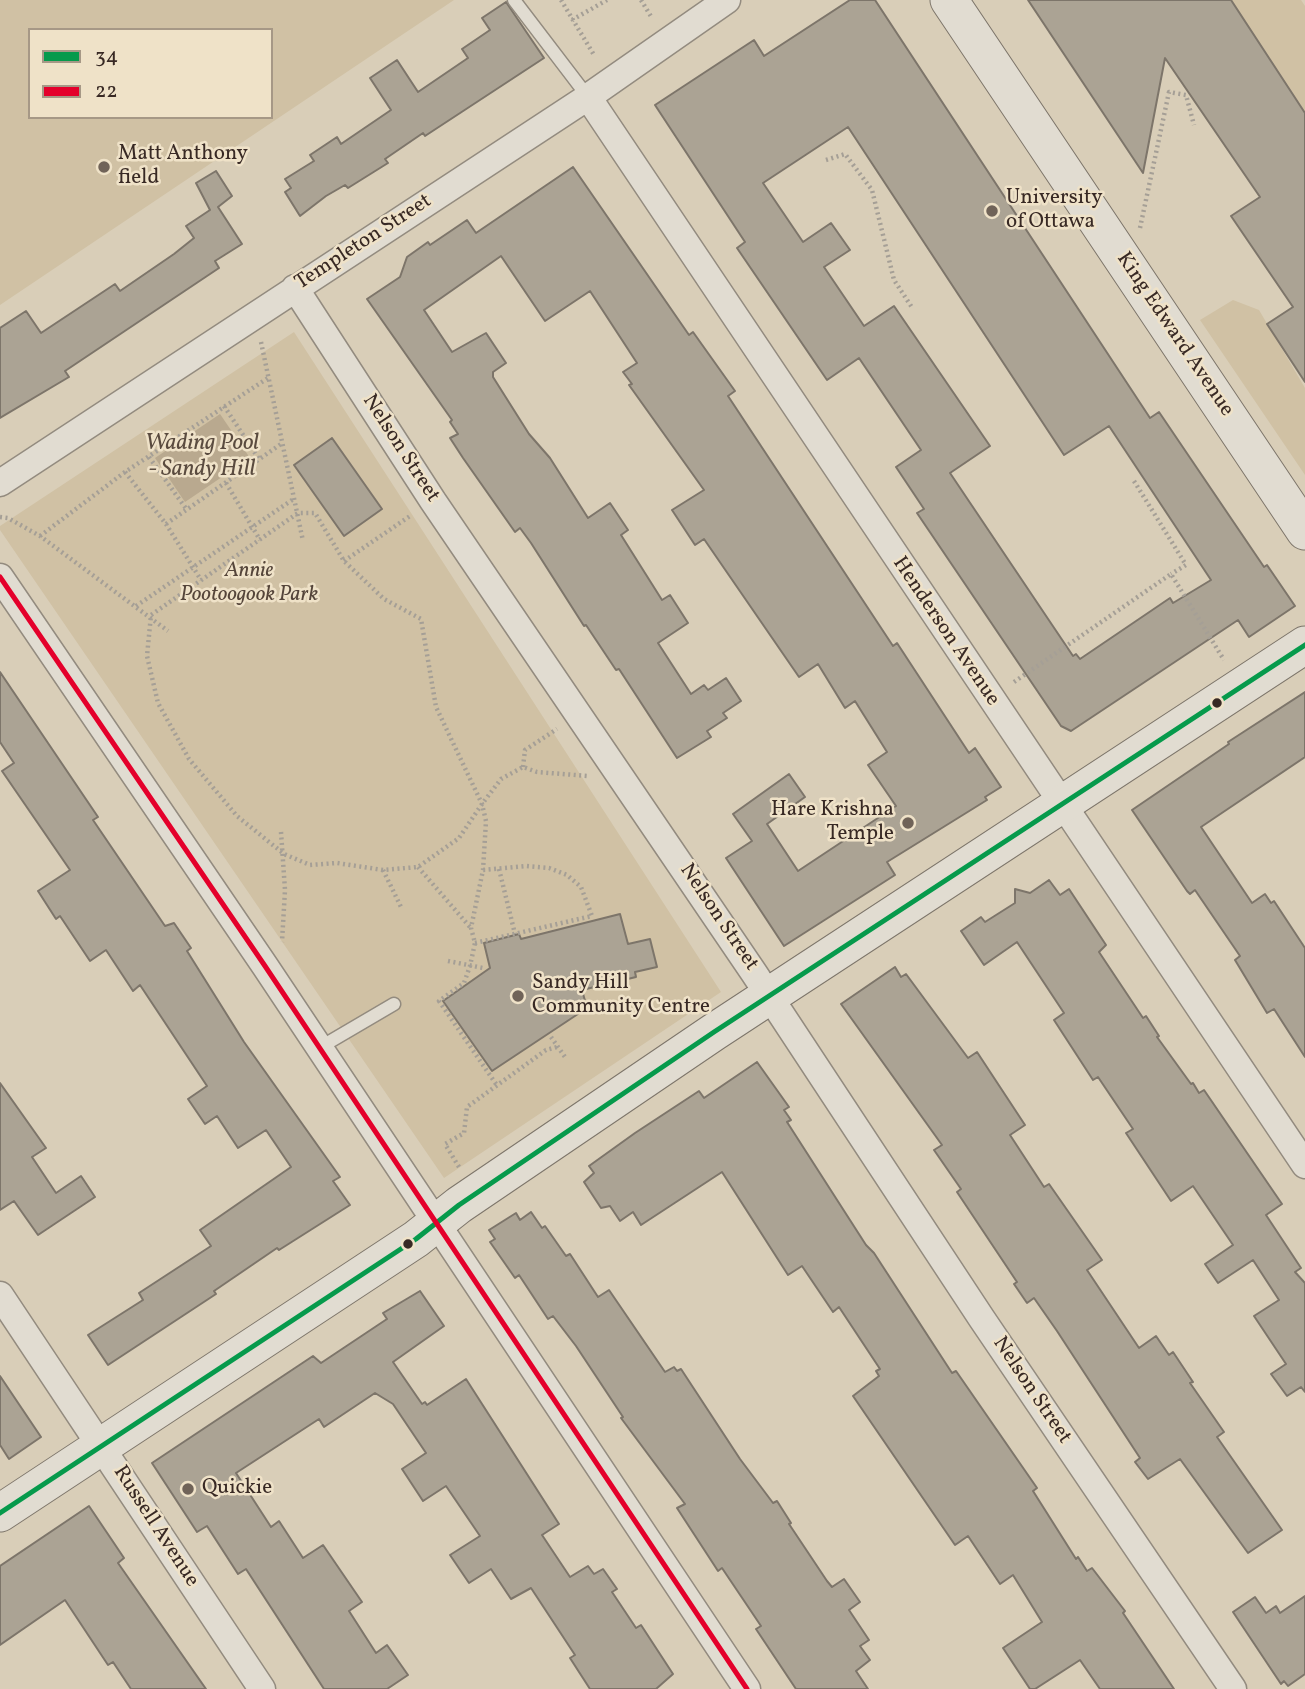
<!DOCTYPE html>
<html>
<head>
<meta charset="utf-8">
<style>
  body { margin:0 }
  #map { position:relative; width:1305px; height:1689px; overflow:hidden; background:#d9ceb8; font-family:Vollkorn,serif }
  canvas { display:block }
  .legend { position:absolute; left:28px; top:28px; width:245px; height:91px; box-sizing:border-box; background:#efe2c8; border:2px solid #a69886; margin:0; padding:9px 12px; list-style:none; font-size:21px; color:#382924 }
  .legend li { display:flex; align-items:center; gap:14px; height:35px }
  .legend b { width:35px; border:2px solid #a69886 }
</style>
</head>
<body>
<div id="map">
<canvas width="1305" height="1689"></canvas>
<ul class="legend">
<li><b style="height:9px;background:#069a4c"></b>34</li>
<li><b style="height:9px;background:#e4002b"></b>22</li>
</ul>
</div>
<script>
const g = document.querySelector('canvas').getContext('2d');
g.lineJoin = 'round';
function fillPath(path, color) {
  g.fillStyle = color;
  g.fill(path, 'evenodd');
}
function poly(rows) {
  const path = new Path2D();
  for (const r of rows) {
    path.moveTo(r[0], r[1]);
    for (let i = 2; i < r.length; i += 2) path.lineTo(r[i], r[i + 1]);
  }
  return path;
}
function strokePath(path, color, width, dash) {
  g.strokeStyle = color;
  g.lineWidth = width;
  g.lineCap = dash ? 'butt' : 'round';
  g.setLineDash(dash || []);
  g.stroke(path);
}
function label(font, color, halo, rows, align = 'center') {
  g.font = font + ' Vollkorn,serif';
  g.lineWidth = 5;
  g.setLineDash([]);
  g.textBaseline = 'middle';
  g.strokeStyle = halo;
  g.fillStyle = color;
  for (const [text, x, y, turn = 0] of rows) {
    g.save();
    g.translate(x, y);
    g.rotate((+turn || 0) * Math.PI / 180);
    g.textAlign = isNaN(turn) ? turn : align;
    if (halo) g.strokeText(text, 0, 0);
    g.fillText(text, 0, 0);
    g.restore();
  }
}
fillPath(poly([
  [0,0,454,0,0,305],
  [30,30,271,30,271,117,30,117],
  [1231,0,1301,0,1305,6,1305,113],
  [1233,300,1259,310,1305,388,1305,475,1200,320],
  [294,332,721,992,444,1178,0,530,0,526]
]), '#d0c1a4');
fillPath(poly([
  [220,414,250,458,185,502,155,458]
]), '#b9a98f');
const building = poly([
  [850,0,875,0,1150,418,1159,412,1264,567,1267,565,1295,606,1249,637,1238,620,1071,731,1061,726,917,513,924,509,896,467,921,450,859,358,827,380,737,248,745,242,655,105,754,40,764,56,850,0],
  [848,127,1064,455,1109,426,1211,580,1173,603,1170,598,1080,659,1076,654,1073,656,950,473,990,446,894,306,864,326,824,267,850,250,831,223,803,242,763,183,848,127],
  [1028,0,1231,0,1305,113,1305,382,1267,324,1293,307,1231,216,1260,197,1165,58,1143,173,1028,0],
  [506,2,544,58,425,136,423,133,385,159,388,163,348,188,345,185,326,196,300,216,285,192,291,188,285,179,314,161,310,155,337,137,341,144,391,110,370,78,397,60,418,92,468,58,462,49,490,30,482,18,506,2],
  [573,167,689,335,693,332,735,391,728,396,893,646,897,643,969,753,975,748,1001,787,985,797,987,800,887,862,895,875,784,946,726,858,752,841,733,814,789,774,805,797,767,824,798,871,896,806,868,765,887,752,855,701,845,708,818,664,799,677,704,539,695,545,672,510,704,490,629,385,632,384,623,372,637,363,590,291,545,321,501,256,424,310,452,352,486,333,506,363,493,372,493,377,529,434,550,458,588,518,610,503,628,530,621,535,662,600,670,595,688,623,658,643,691,694,704,685,708,690,726,678,741,701,723,713,727,718,707,731,711,737,677,758,619,669,616,670,586,625,584,626,531,543,520,528,515,532,463,458,450,438,458,434,450,422,452,420,367,299,400,277,407,257,428,242,430,245,467,220,476,233,573,167],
  [216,171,232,196,218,207,242,244,215,261,219,268,65,371,69,377,0,418,0,328,26,311,41,333,115,284,120,291,174,254,194,238,186,226,210,210,196,183,216,171],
  [332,438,382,509,344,536,294,465,332,438],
  [0,672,98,817,93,820,165,926,174,923,191,948,187,951,244,1042,340,1177,333,1181,350,1205,279,1250,277,1248,214,1291,216,1294,108,1365,88,1335,143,1300,139,1293,211,1246,200,1230,291,1167,266,1130,238,1148,217,1116,205,1124,188,1099,207,1086,140,985,133,991,106,950,90,961,60,916,56,919,38,891,70,870,2,771,14,763,0,742,0,672],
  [1305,692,1305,757,1201,827,1252,903,1265,894,1271,903,1274,901,1305,948,1305,1057,1274,1009,1267,1013,1235,960,1240,956,1195,890,1190,894,1187,891,1132,810,1229,744,1228,742,1305,692],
  [1049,880,1060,895,1069,889,1106,945,1099,952,1143,1018,1146,1016,1159,1036,1157,1037,1191,1084,1193,1083,1199,1093,1204,1090,1282,1204,1266,1215,1301,1268,1295,1272,1305,1283,1305,1392,1301,1387,1287,1396,1271,1374,1286,1364,1254,1316,1279,1300,1253,1260,1218,1283,1205,1264,1233,1245,1193,1186,1171,1201,1126,1133,1133,1129,1098,1077,1093,1080,1054,1020,1064,1013,1017,942,984,965,961,931,981,917,985,922,1015,903,1015,889,1030,893,1049,880],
  [620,914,628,944,650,939,657,967,635,972,636,977,582,990,587,1008,492,1071,443,1001,490,968,484,943,519,934,521,939,620,914],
  [895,967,901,977,906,974,968,1058,977,1052,1025,1125,1010,1135,1044,1187,1049,1184,1102,1260,1087,1270,1139,1348,1156,1336,1169,1355,1173,1352,1193,1382,1190,1383,1224,1432,1217,1437,1282,1530,1248,1553,1180,1459,1148,1479,1135,1462,1140,1458,1057,1331,1034,1298,1027,1303,1014,1284,1017,1282,957,1192,961,1189,934,1150,942,1145,841,1004,895,967],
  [757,1062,789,1107,784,1110,791,1120,787,1122,866,1245,874,1253,952,1373,956,1371,1037,1488,1033,1491,1076,1559,1078,1557,1087,1571,1092,1568,1125,1611,1123,1613,1174,1689,1100,1689,1080,1660,1035,1689,1030,1689,1003,1648,1042,1622,1013,1575,1000,1584,968,1536,955,1545,853,1396,879,1376,876,1371,880,1369,839,1307,833,1312,802,1266,788,1275,722,1172,641,1225,633,1212,620,1221,610,1206,601,1208,584,1182,594,1173,589,1166,635,1133,699,1091,704,1098,757,1062],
  [0,1083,46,1148,32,1157,56,1193,81,1176,95,1197,38,1235,14,1201,0,1210,0,1083],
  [531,1212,542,1228,545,1226,566,1256,570,1254,598,1297,609,1290,665,1372,674,1367,677,1371,681,1369,740,1459,773,1503,777,1501,791,1523,789,1524,827,1581,832,1587,844,1579,860,1602,849,1610,869,1640,860,1646,870,1660,856,1671,868,1689,796,1689,756,1629,761,1626,722,1568,718,1571,677,1508,685,1504,621,1418,623,1417,576,1346,553,1316,548,1319,519,1275,515,1278,490,1242,495,1239,489,1230,516,1213,520,1220,531,1212],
  [420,1291,444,1326,393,1362,422,1404,425,1402,427,1405,466,1379,559,1524,542,1535,570,1577,588,1566,594,1574,603,1569,617,1589,612,1592,636,1628,641,1625,673,1674,656,1689,590,1689,570,1658,575,1655,531,1588,511,1599,491,1569,469,1583,450,1555,480,1536,446,1486,423,1501,402,1469,426,1453,393,1404,375,1393,324,1427,319,1419,236,1473,271,1527,279,1521,303,1558,323,1545,362,1602,349,1611,376,1653,387,1645,408,1675,387,1689,324,1689,246,1569,238,1574,207,1526,197,1532,152,1463,313,1356,321,1363,387,1319,383,1313,420,1291],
  [0,1376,41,1437,9,1459,0,1445,0,1376],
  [89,1506,124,1558,118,1563,206,1689,131,1689,113,1662,108,1665,65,1600,0,1645,0,1566,89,1506],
  [1305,1596,1305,1674,1288,1686,1284,1681,1281,1684,1233,1612,1255,1597,1266,1613,1276,1606,1280,1613,1305,1596]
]);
fillPath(building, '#aba394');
strokePath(building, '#7d756a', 2);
const lane = poly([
  [514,0,588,97],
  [319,1048,394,1004]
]);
const street = poly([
  [588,97,1305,1165],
  [295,288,433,501,754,973,982,1319,1233,1689],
  [0,483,588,97,727,0],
  [0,577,265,966,747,1689],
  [0,1295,262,1689]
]);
const secondary = poly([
  [949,0,1305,531],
  [0,1513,416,1239,459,1205,714,1032,1305,645]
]);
strokePath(lane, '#938b7f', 15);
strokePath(street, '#938b7f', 29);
strokePath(secondary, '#7d756a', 39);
strokePath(poly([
  [561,0,594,55],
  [641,0,652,18],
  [572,20,607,0],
  [826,160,845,154,872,190,894,280,913,309],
  [1140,228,1169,92,1186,95,1194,125],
  [261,342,303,541],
  [224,406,259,459],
  [149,457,187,510],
  [125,472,166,524,201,580],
  [1134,481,1186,565,1171,574],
  [226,483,260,540],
  [0,517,8,518,40,536,168,631],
  [166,524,281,444],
  [40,536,125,472,268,378],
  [344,561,410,516],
  [136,606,295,498],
  [1014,682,1171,574,1224,660],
  [523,767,525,750,557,729],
  [281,832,285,890,282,942],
  [418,867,470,927],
  [499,869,515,934],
  [383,870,402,909],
  [475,943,592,916,581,887,567,875,549,868,526,866,483,870],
  [448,961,483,968],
  [551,1037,565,1057],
  [496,1084,439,1001,464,983,470,966,475,943,471,928,483,870,486,821,482,804,436,707,421,619,384,599,344,561,315,513,298,513,151,615,147,656,158,703,189,759,237,816,284,854,310,865,337,863,383,870,418,867,459,838,482,804,501,779,523,767,537,772,588,776],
  [459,1167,445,1144,464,1133,467,1107,546,1050,557,1047]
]), '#a59f96', 4.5, [2, 3.5]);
strokePath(lane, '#e1dcd1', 12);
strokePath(street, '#e1dcd1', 26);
strokePath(secondary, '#e1dcd1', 37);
strokePath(poly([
  [0,1513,416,1239,459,1205,714,1032,1305,645]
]), '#069a4c', 5);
strokePath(poly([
  [0,577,265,966,747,1689]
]), '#e4002b', 5);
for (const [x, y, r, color] of [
  [104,167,7,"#706358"],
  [992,211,7,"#706358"],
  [1217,703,6,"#382924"],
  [908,823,7,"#706358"],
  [518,996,7,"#706358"],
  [408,1244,6,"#382924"],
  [188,1489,7,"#706358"]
]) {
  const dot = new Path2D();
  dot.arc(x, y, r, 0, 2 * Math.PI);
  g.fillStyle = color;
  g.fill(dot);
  strokePath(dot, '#efe2c8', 2.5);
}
label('21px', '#382924', '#efe2c8', [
  ["Matt Anthony",118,155],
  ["field",118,179],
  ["University",1006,199],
  ["of Ottawa",1006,223],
  ["Hare Krishna",894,811,"right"],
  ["Temple",894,835,"right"],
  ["Sandy Hill",532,984],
  ["Community Centre",532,1008],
  ["Quickie",202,1489]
], 'left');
label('21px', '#382924', '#efe2c8', [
  ["Templeton Street",364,243,-33],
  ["King Edward Avenue",1174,335,56],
  ["Nelson Street",400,449,57],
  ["Henderson Avenue",945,632,56],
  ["Nelson Street",718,918,56],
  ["Nelson Street",1031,1391,56],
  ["Russell Avenue",155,1527,57]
]);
label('italic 21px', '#55453a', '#efe2c8', [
  ["Annie",249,572],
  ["Pootoogook Park",249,596]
]);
label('italic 23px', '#5a4b3f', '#efe2c8', [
  ["Wading Pool",202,445],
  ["- Sandy Hill",202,471]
]);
</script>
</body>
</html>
